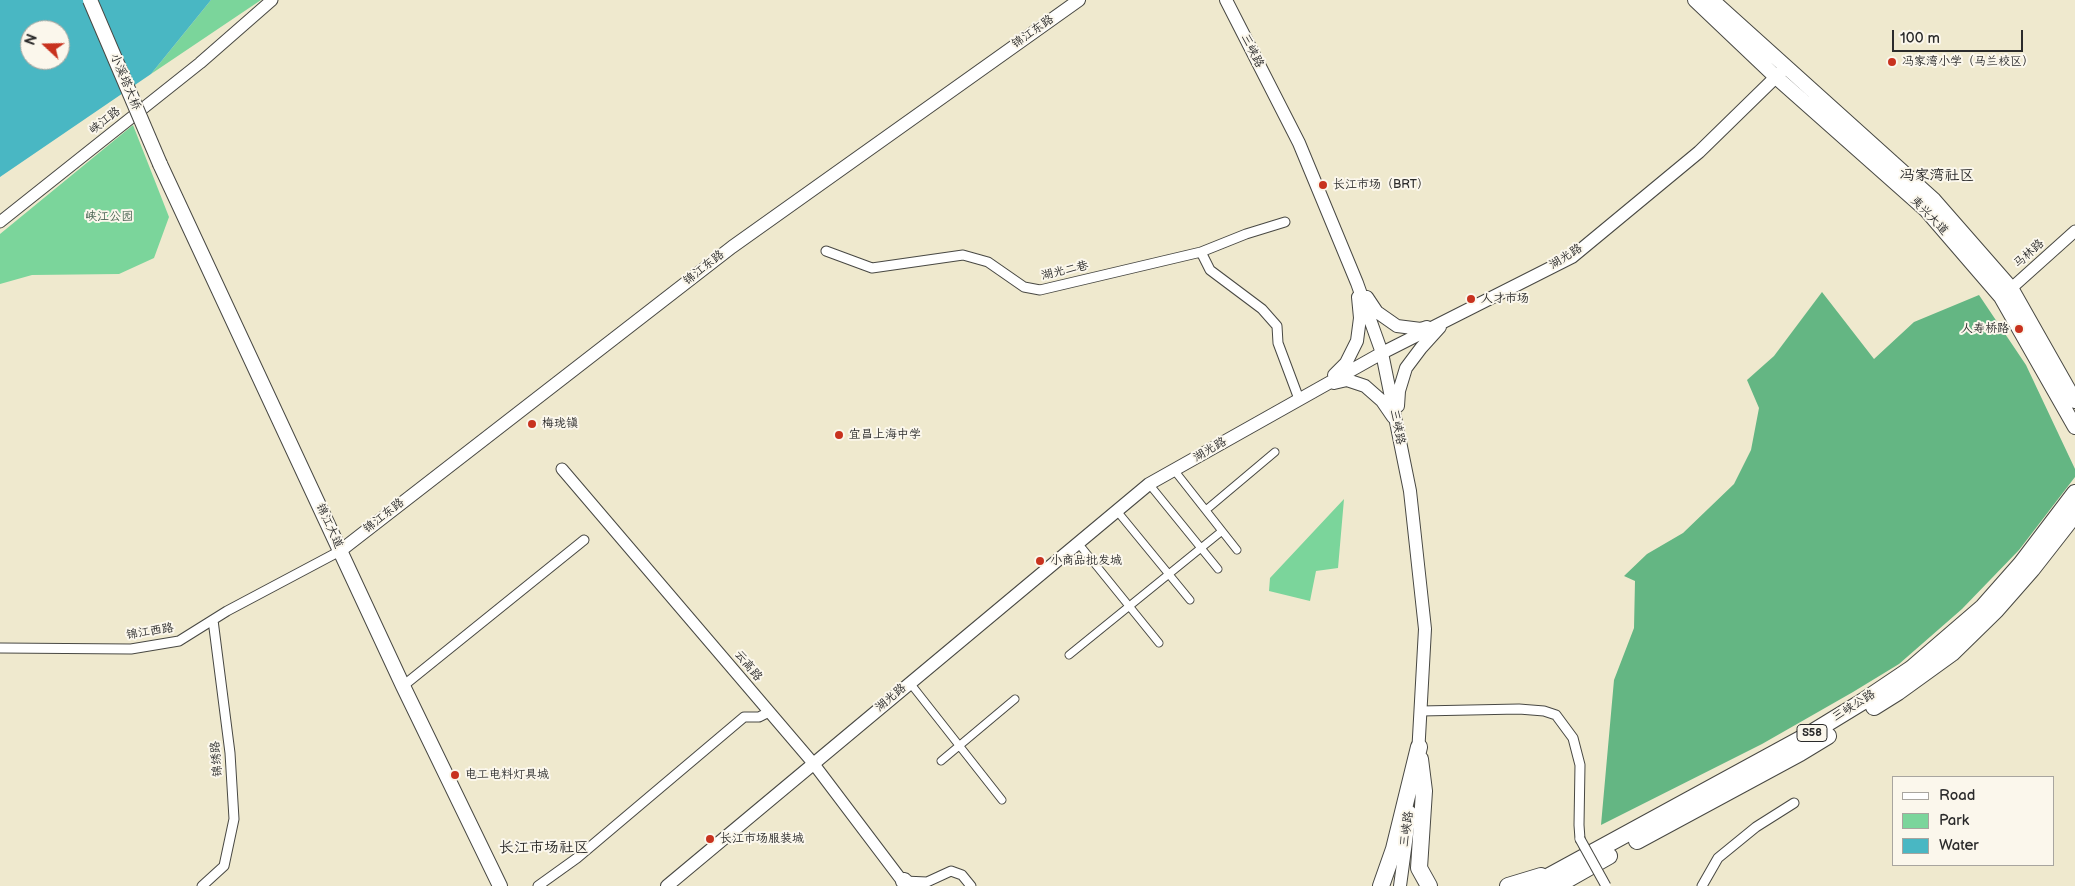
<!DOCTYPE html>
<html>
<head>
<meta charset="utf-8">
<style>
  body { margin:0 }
  #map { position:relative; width:2075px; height:886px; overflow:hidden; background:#efe9ce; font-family:"Balsamiq Sans",sans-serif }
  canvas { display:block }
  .legend { position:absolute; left:1892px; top:776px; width:162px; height:90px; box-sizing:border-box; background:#fbf7ec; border:1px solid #a8a59f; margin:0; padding:6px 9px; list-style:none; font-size:15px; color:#2b2b2b }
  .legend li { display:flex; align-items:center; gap:10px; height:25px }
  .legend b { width:25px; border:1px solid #a8a59f }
  .north { position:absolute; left:20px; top:20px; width:50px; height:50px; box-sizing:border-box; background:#fbf7ec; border:1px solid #a8a59f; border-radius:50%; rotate:291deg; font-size:14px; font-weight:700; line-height:20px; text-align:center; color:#2b2b2b }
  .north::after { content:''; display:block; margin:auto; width:18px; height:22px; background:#c8321e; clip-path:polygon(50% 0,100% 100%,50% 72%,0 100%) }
  .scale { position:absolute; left:1892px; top:30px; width:131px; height:22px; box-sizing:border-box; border:2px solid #2b2b2b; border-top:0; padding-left:6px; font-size:15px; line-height:18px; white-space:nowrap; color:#2b2b2b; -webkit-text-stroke:4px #fbf7ec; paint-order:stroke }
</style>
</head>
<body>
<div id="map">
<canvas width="2075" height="886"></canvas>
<ul class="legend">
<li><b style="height:6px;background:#fff"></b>Road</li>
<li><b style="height:14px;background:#7bd59b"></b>Park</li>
<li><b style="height:14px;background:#49b7c3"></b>Water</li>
</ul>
<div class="north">N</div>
<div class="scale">100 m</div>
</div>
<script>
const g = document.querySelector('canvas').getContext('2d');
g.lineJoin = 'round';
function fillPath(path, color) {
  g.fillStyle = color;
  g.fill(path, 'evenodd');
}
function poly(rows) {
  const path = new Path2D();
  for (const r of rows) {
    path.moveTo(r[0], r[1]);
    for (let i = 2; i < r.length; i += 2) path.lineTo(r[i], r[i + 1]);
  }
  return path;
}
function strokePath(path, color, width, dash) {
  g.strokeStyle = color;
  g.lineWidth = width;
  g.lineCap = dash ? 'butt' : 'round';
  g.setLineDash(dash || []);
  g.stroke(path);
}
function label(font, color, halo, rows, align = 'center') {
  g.font = font + ' "Balsamiq Sans","LXGW WenKai TC",sans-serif';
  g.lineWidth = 4;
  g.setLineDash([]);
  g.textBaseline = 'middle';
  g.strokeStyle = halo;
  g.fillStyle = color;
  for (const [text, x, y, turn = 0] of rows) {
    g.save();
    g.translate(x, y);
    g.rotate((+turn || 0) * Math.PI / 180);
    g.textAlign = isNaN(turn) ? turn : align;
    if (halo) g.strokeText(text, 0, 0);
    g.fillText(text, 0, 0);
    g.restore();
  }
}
fillPath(poly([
  [211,0,261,0,151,74],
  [133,125,169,217,154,258,119,274,32,275,0,284,0,234],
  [1344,499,1338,568,1316,571,1310,601,1269,591,1270,578]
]), '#7bd59b');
fillPath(poly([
  [1822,292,1874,359,1914,322,1979,295,2026,365,2075,469,2075,477,2019,550,1962,609,1899,664,1853,692,1762,744,1601,825,1614,680,1634,628,1635,581,1624,576,1647,554,1683,533,1734,484,1751,450,1759,408,1747,380,1774,356]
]), '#64b683');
fillPath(poly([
  [0,0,211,0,151,74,0,177],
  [30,30,60,30,60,60,30,60]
]), '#49b7c3');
const pedestrian = poly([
  [1174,470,1237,550],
  [1149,484,1218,569],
  [1206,510,1275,452],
  [1117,511,1190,600],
  [1078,543,1159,643],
  [1069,655,1222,531],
  [910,683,1002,800],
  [941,761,1015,699]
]);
const minor = poly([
  [826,251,872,268,963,255,988,262,1024,287,1040,290,1201,252,1246,234,1285,222],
  [1201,252,1210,270,1262,309,1277,326,1278,343,1299,399],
  [0,648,131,649,179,641,227,611,340,551],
  [403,686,584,540],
  [1421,711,1519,709,1544,711,1556,715,1573,738,1580,765,1579,825,1580,839],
  [904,881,927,882,951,871,962,875,971,886],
  [202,886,224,866,234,819,230,753,213,620],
  [538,886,577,858,744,717,759,717,769,712],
  [1702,886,1718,858,1756,827,1794,803]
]);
const tertiary = poly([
  [0,222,200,63,272,0],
  [2006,293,2075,231],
  [562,469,813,763,906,886]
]);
const secondary = poly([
  [1226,0,1299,143,1357,283,1382,353,1410,491,1425,629,1418,755],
  [1367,297,1377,312,1397,326,1421,329,1427,327],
  [1334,375,1346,363,1357,341,1360,318,1358,297],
  [1334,383,1347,380,1365,386,1382,401,1393,417],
  [1398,406,1399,391,1406,368,1421,348,1440,327],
  [340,551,732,247,1079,0],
  [667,886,1149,484,1382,353,1572,257,1699,152,1783,70],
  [1400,886,1410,812]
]);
const primary = poly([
  [1695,0,1776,77,1926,210,2001,297,2075,427],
  [1712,0,1934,200,2011,288,2075,401],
  [160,164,403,686,500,886]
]);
const motorway = poly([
  [1874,707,1898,692,1952,653,1996,610,2032,569,2075,514],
  [1420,759,1424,791,1419,868,1429,886],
  [1637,841,1800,753,1828,736],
  [904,881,908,886],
  [1381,886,1394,849,1419,747],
  [1508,886,1541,876],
  [1531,886,1808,735,1862,702,1911,669,1983,607,2021,564,2075,493],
  [1556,886,1609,856]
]);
strokePath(pedestrian, '#484843', 9);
strokePath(minor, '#484843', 11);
strokePath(tertiary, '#484843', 13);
strokePath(secondary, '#484843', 14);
strokePath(primary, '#484843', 16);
strokePath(motorway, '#484843', 18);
strokePath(pedestrian, '#fff', 7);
strokePath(minor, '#fff', 9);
strokePath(tertiary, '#fff', 11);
strokePath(secondary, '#fff', 12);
strokePath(primary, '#fff', 14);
strokePath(motorway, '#fff', 16);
const minorBridge = poly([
  [1580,839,1606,886]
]);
const primaryBridge = poly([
  [90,0,160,164]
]);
strokePath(minorBridge, '#484843', 11, []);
strokePath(primaryBridge, '#484843', 16, []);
strokePath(minorBridge, '#fff', 9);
strokePath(primaryBridge, '#fff', 14);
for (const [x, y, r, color] of [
  [1892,62,5,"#c8321e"],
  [1323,185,5,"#c8321e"],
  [1471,299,5,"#c8321e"],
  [2019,329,5,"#c8321e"],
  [532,424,5,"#c8321e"],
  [839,435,5,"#c8321e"],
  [1040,561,5,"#c8321e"],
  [455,775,5,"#c8321e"],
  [710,839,5,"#c8321e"]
]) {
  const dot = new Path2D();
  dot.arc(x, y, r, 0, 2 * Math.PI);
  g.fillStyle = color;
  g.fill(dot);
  strokePath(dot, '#fbf7ec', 2);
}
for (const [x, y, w] of [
  [1812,733,30]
]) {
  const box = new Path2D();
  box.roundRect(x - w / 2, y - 8.5, w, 17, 4);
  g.fillStyle = '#fbf7ec';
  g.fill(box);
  strokePath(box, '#2b2b2b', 1);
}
label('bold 11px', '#2b2b2b', null, [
  ["S58",1812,733]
]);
label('12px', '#2b2b2b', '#fbf7ec', [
  ["锦江东路",1033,32,-35],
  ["三峡路",1252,51,63],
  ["小溪塔大桥",125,82,67],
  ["峡江路",105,121,-38],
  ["夷兴大道",1929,216,46],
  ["马林路",2029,254,-42],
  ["湖光路",1566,257,-32],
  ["锦江东路",704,268,-38],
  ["湖光二巷",1065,271,-13],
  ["三峡路",1397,427,79],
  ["湖光路",1210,450,-30],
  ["锦江东路",384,516,-38],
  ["锦江大道",329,526,65],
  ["锦江西路",150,632,-9],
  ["云高路",748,666,50],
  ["湖光路",891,698,-40],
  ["三峡公路",1854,706,-32],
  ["锦绣路",217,759,-95],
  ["三峡路",1407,829,-82]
]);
label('12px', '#2b2b2b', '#fbf7ec', [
  ["冯家湾小学（马兰校区）",1902,62],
  ["长江市场（BRT）",1333,185],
  ["人才市场",1481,299],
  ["人寿桥路",2009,329,"right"],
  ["梅珑镇",542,424],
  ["宜昌上海中学",849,435],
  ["小商品批发城",1050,561],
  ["电工电料灯具城",465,775],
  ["长江市场服装城",720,839]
], 'left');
label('12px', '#435e4d', '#fbf7ec', [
  ["峡江公园",109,217]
]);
label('15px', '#2b2b2b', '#fbf7ec', [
  ["冯家湾社区",1937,176],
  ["长江市场社区",544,848]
]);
</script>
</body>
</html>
